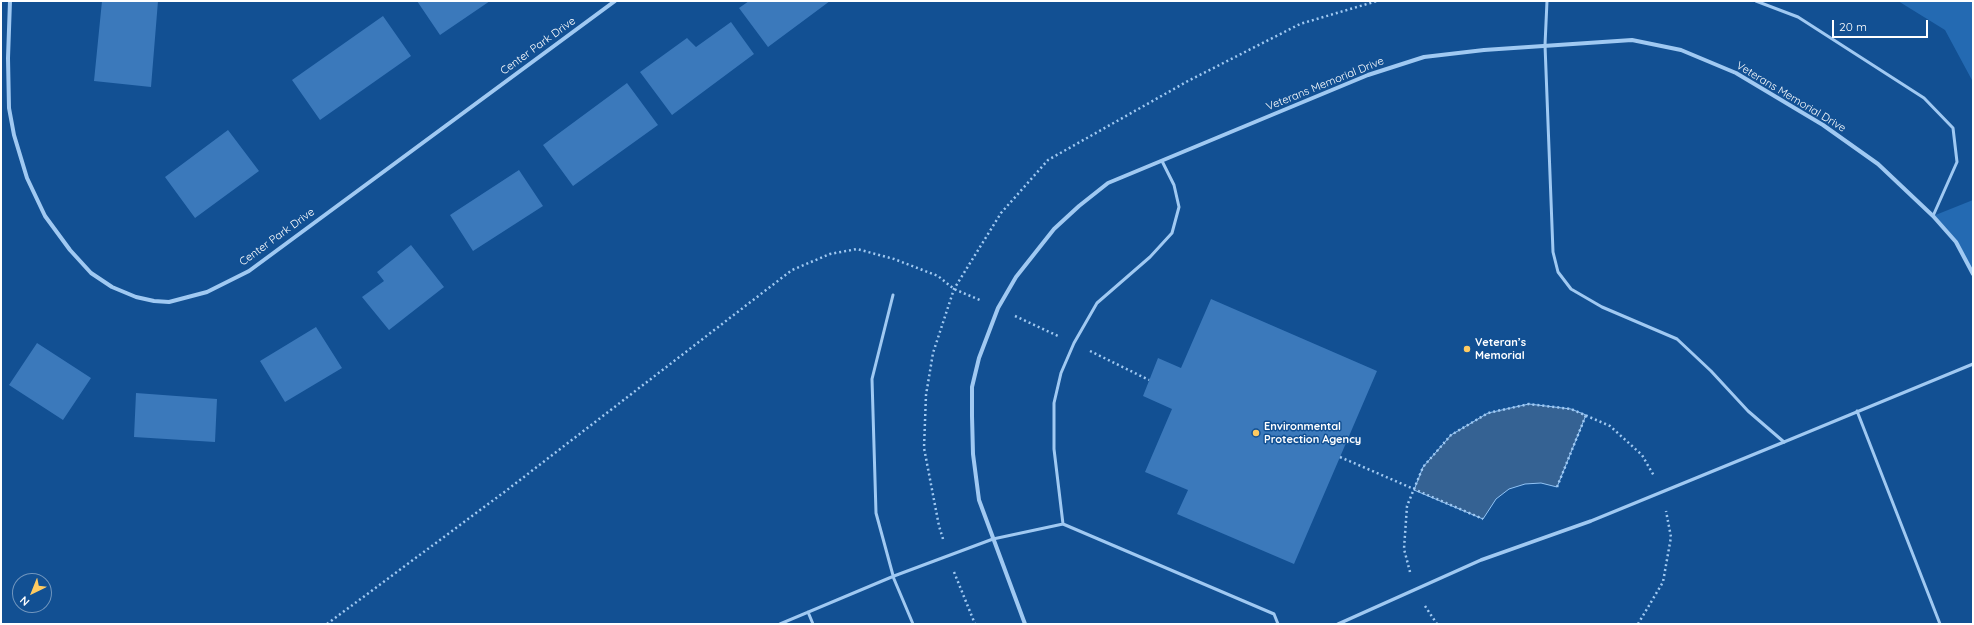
<!DOCTYPE html>
<html>
<head>
<meta charset="utf-8">
<style>
  body { margin:0 }
  #map { position:relative; width:1974px; height:625px; overflow:hidden; background:#125093; font-family:Quicksand,sans-serif }
  canvas { display:block }
  .frame { position:absolute; inset:0; border:2px solid #fff; pointer-events:none }
  .north { position:absolute; left:12px; top:573px; width:40px; height:40px; box-sizing:border-box; background:#125093; border:1px solid #7196be; border-radius:50%; rotate:223deg; font-size:11px; font-weight:700; line-height:16px; text-align:center; color:#fff }
  .north::after { content:''; display:block; margin:auto; width:14px; height:18px; background:#ffcb61; clip-path:polygon(50% 0,100% 100%,50% 72%,0 100%) }
  .scale { position:absolute; left:1832px; top:20px; width:96px; height:18px; box-sizing:border-box; border:2px solid #fff; border-top:0; padding-left:5px; font-size:12px; line-height:14px; white-space:nowrap; color:#fff; -webkit-text-stroke:3px #125093; paint-order:stroke }
</style>
</head>
<body>
<div id="map">
<canvas width="1974" height="625"></canvas>
<div class="frame"></div>
<div class="north">N</div>
<div class="scale">20 m</div>
</div>
<script>
const g = document.querySelector('canvas').getContext('2d');
g.lineJoin = 'round';
function fillPath(path, color) {
  g.fillStyle = color;
  g.fill(path, 'evenodd');
}
function poly(rows) {
  const path = new Path2D();
  for (const r of rows) {
    path.moveTo(r[0], r[1]);
    for (let i = 2; i < r.length; i += 2) path.lineTo(r[i], r[i + 1]);
  }
  return path;
}
function strokePath(path, color, width, dash) {
  g.strokeStyle = color;
  g.lineWidth = width;
  g.lineCap = dash ? 'butt' : 'round';
  g.setLineDash(dash || []);
  g.stroke(path);
}
function label(font, color, halo, rows, align = 'center') {
  g.font = font + ' Quicksand,sans-serif';
  g.lineWidth = 3;
  g.setLineDash([]);
  g.textBaseline = 'middle';
  g.strokeStyle = halo;
  g.fillStyle = color;
  for (const [text, x, y, turn = 0] of rows) {
    g.save();
    g.translate(x, y);
    g.rotate((+turn || 0) * Math.PI / 180);
    g.textAlign = isNaN(turn) ? turn : align;
    if (halo) g.strokeText(text, 0, 0);
    g.fillText(text, 0, 0);
    g.restore();
  }
}
fillPath(poly([
  [1898,1,1973,1,1973,82,1945,30],
  [1973,200,1973,274,1956,242,1933,216]
]), '#246ab2');
const water = poly([
  [1529,404,1571,409,1586,415,1557,487,1541,483,1525,484,1509,489,1496,499,1483,519,1414,490,1423,467,1451,435,1488,413,1529,404]
]);
fillPath(water, '#356293');
strokePath(water, '#92c4f6', 1);
fillPath(poly([
  [102,1,158,1,151,87,94,81],
  [417,1,490,1,440,35],
  [749,1,830,1,768,47,739,8],
  [383,16,411,56,320,120,292,80],
  [731,22,754,54,672,115,640,72,687,38,696,47],
  [627,83,658,125,573,186,543,145],
  [228,130,259,171,195,218,165,177],
  [519,170,543,206,473,251,450,215],
  [411,245,444,287,389,330,362,297,384,281,377,272],
  [1211,299,1377,371,1294,564,1177,514,1188,490,1145,472,1172,409,1143,396,1158,358,1181,368],
  [316,327,342,368,285,402,260,361],
  [37,343,91,378,63,420,9,385],
  [136,393,217,399,215,442,134,437]
]), '#3b79bb');
strokePath(poly([
  [1015,316,1058,336],
  [1090,351,1149,380],
  [1340,457,1483,519],
  [1557,487,1586,415],
  [943,539,939,526,924,448,926,395,933,353,954,289,1001,213,1048,160,1188,81,1300,24,1377,1],
  [954,572,975,624],
  [1410,572,1404,549,1407,506,1423,467,1451,435,1488,413,1529,404,1571,409,1610,426,1642,455,1654,476],
  [1425,606,1437,624],
  [327,624,507,490,792,270,830,254,857,249,894,259,938,276,954,289,982,301],
  [1638,624,1663,582,1671,537,1666,511]
]), '#a0c9f2', 2.5, [2, 3]);
strokePath(poly([
  [1547,1,1545,45,1553,252,1558,272,1571,289,1602,307,1677,339,1711,371,1748,411,1784,442,1973,364],
  [1756,1,1798,17,1924,98,1953,128,1957,162,1933,216],
  [893,295,872,379,876,513,894,579,913,624],
  [1857,411,1940,624],
  [1063,524,1054,449,1054,403,1061,373,1074,343,1097,303,1150,257,1172,233,1179,207,1174,185,1162,161],
  [808,612,813,624],
  [780,624,894,576,993,539,1063,524,1274,614,1278,624]
]), '#a0c9f2', 3);
strokePath(poly([
  [1338,624,1481,560,1591,521,1784,442]
]), '#a0c9f2', 3.5);
strokePath(poly([
  [10,1,8,58,9,108,14,135,27,178,45,216,70,250,91,273,112,287,136,297,154,301,169,302,207,292,249,271,615,1],
  [1025,624,979,500,973,454,972,416,972,387,979,358,998,308,1016,277,1054,229,1079,206,1108,183,1368,75,1424,57,1484,50,1632,40,1681,50,1736,73,1823,125,1878,164,1933,216,1956,242,1973,274]
]), '#a0c9f2', 4);
for (const [x, y, r, color] of [
  [1467,349,4,"#ffcb61"],
  [1256,433,4,"#ffcb61"]
]) {
  const dot = new Path2D();
  dot.arc(x, y, r, 0, 2 * Math.PI);
  g.fillStyle = color;
  g.fill(dot);
  strokePath(dot, '#125093', 1.5);
}
label('11px', '#fff', '#125093', [
  ["Center Park Drive",538,46,-36],
  ["Veterans Memorial Drive",1325,84,-22],
  ["Veterans Memorial Drive",1791,97,31],
  ["Center Park Drive",277,237,-36]
]);
label('bold 11px', '#fff', '#125093', [
  ["Veteran’s",1475,343],
  ["Memorial",1475,356],
  ["Environmental",1264,427],
  ["Protection Agency",1264,440]
], 'left');
</script>
</body>
</html>
